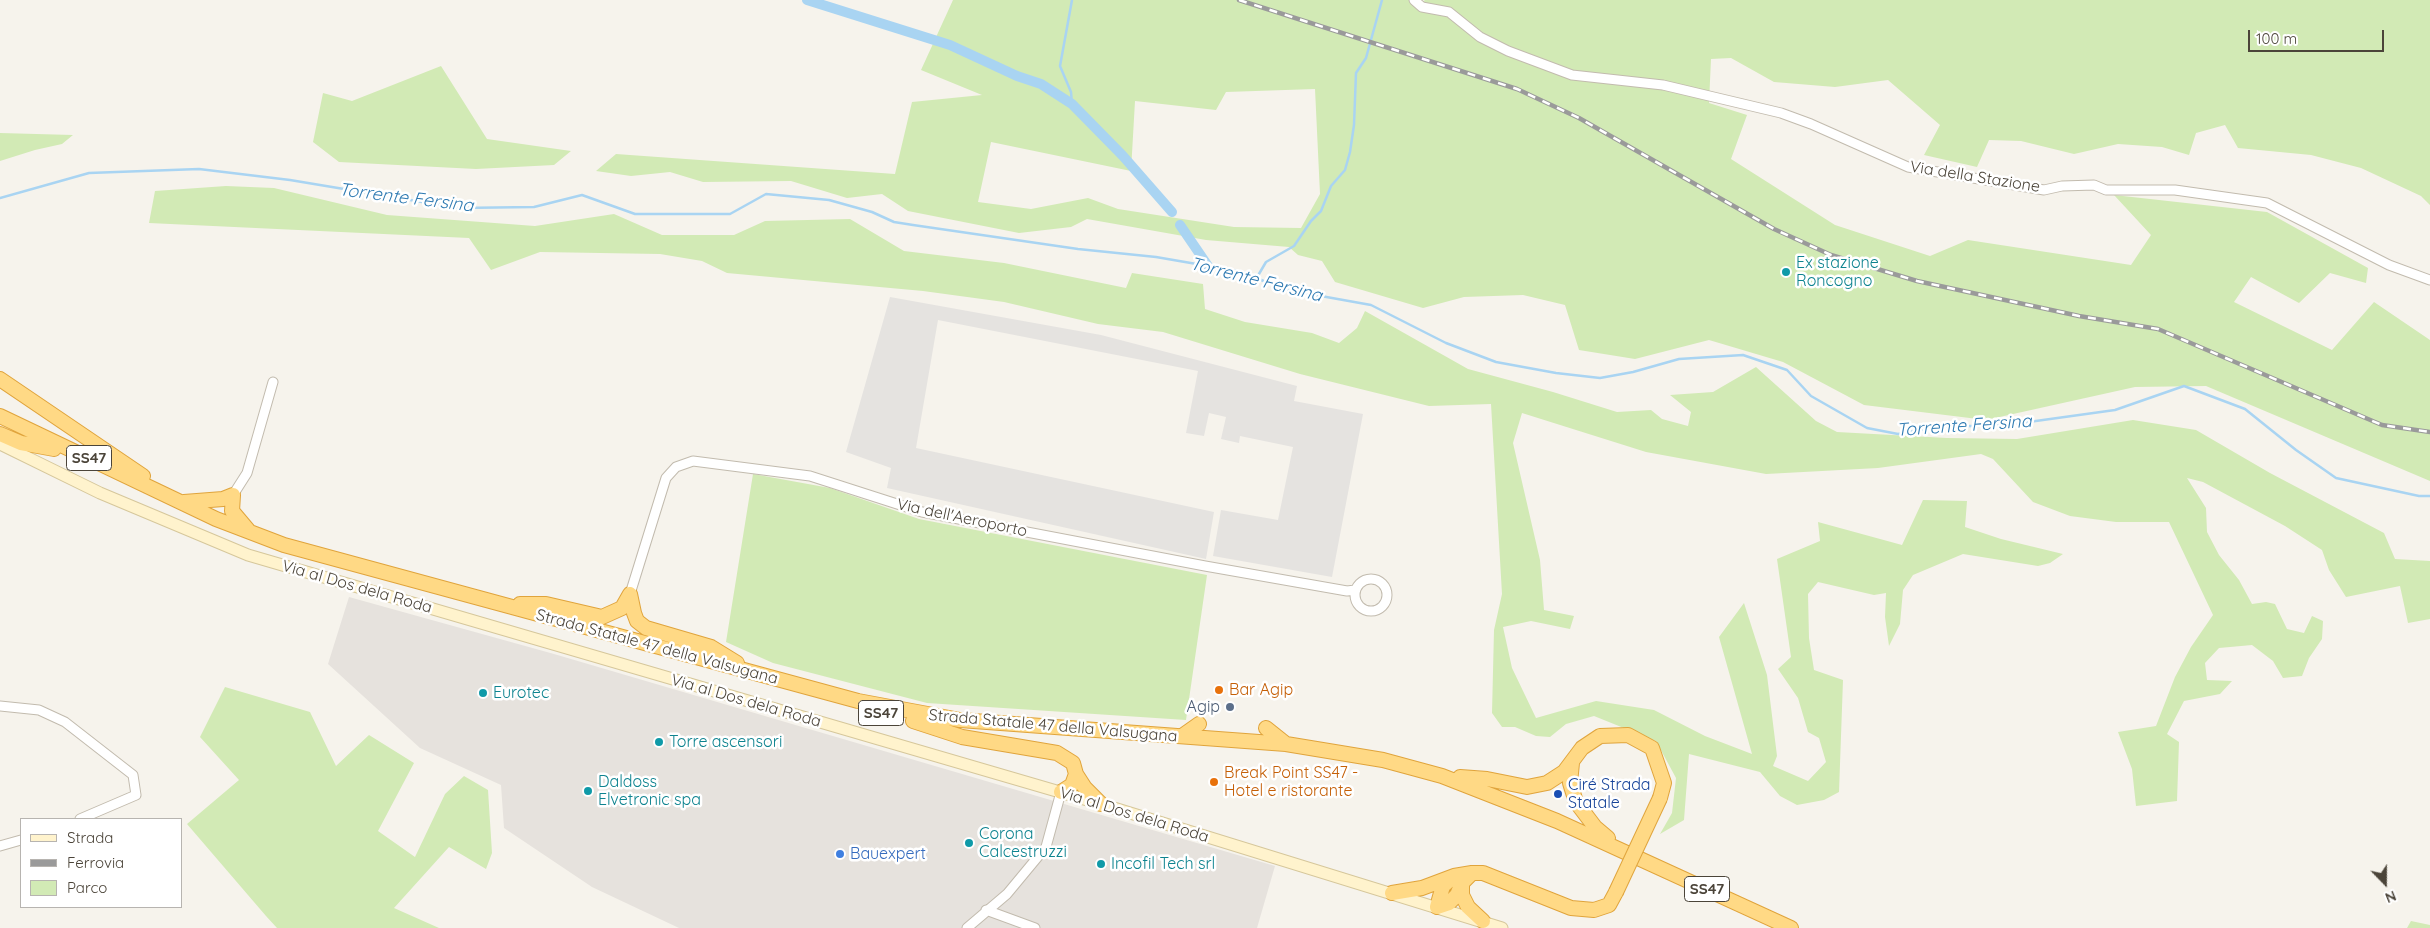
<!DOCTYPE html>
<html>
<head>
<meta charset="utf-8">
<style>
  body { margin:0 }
  #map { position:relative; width:2430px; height:928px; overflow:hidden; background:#f6f3ec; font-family:Quicksand,sans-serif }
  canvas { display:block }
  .legend { position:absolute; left:20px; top:818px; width:162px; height:90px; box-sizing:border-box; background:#fff; border:1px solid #b7b4b0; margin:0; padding:6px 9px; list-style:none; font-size:15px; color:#4b4439 }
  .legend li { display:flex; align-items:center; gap:10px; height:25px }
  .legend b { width:25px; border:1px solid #b7b4b0 }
  .north { position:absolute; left:2360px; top:858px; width:50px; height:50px; -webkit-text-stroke:4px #fff; paint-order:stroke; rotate:158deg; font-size:14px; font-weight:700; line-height:20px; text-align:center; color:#4b4439 }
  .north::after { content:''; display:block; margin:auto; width:18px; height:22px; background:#4b4439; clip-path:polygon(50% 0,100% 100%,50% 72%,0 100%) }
  .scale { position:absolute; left:2248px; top:30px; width:136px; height:22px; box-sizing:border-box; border:2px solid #4b4439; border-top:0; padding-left:6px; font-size:15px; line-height:18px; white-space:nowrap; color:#4b4439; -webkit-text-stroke:4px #fff; paint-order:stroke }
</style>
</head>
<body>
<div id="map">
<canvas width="2430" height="928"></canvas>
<ul class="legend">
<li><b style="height:6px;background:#fff3cd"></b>Strada</li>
<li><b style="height:6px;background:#9a9a9a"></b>Ferrovia</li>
<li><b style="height:14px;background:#d2eab5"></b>Parco</li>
</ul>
<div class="north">N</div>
<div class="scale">100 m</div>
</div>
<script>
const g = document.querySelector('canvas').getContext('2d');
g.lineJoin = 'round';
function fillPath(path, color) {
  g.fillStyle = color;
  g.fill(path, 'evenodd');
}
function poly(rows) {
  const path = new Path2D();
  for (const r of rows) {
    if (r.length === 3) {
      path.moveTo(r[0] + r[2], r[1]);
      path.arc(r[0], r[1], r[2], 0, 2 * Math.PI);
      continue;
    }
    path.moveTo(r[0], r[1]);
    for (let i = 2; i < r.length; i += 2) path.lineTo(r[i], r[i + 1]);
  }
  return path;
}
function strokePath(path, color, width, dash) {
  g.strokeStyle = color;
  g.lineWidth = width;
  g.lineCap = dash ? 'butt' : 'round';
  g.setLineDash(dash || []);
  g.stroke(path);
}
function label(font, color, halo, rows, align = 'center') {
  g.font = font + ' Quicksand,sans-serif';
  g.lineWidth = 5;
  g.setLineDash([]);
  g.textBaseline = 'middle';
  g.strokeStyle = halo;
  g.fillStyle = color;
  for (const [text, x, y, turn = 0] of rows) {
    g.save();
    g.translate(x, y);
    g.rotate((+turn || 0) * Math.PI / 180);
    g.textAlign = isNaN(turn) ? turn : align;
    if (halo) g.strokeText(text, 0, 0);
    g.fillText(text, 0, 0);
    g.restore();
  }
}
fillPath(poly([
  [349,597,554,654,1275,866,1257,928,679,928,592,887,504,828,501,785,420,748,328,664]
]), '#e6e2dd');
fillPath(poly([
  [953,0,1410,0,1415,7,1425,0,2430,0,2430,205,2421,196,2361,168,2311,155,2238,148,2225,125,2196,133,2189,155,2162,147,2118,144,2074,154,2021,141,1989,140,1977,167,1924,155,1940,125,1888,80,1835,87,1774,82,1731,58,1711,59,1709,103,1747,115,1731,159,1835,225,1930,256,1968,240,2131,265,2151,235,2114,195,2267,212,2368,268,2366,283,2330,273,2299,303,2251,277,2234,302,2332,350,2374,302,2430,340,2430,481,2206,386,2135,387,1986,420,1864,405,1783,362,1709,340,1635,359,1579,350,1565,305,1523,295,1464,297,1423,308,1335,282,1322,261,1298,255,1289,247,1206,240,1087,219,1071,227,1019,233,908,211,882,194,847,198,791,181,703,182,670,172,631,176,596,171,616,154,895,174,912,102,982,95,921,70],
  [1315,89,1320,194,1301,228,1234,227,1118,209,1088,198,1031,209,978,202,991,142,1131,171,1135,101,1216,110,1226,92],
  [441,66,487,139,571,151,554,165,476,169,339,162,313,142,323,93,352,101],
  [0,133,73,135,62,144,35,150,0,161],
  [226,186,274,188,387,215,535,226,614,214,662,235,734,235,765,221,850,219,904,251,1004,263,1126,288,1132,273,1203,284,1205,309,1245,322,1312,333,1339,343,1357,328,1365,311,1468,369,1553,392,1617,412,1651,410,1662,419,1688,426,1691,412,1670,395,1713,392,1756,367,1816,421,1837,432,1947,438,2017,439,2133,420,2196,430,2270,473,2384,533,2395,559,2430,561,2430,619,2408,623,2400,586,2346,597,2329,570,2322,550,2285,526,2203,482,2187,478,2206,508,2207,532,2219,555,2239,580,2252,604,2266,602,2275,604,2287,629,2304,633,2312,616,2323,621,2322,639,2309,658,2302,676,2283,678,2273,661,2252,645,2219,648,2205,663,2207,680,2232,681,2220,694,2184,701,2167,734,2179,742,2177,801,2136,806,2132,769,2118,732,2156,726,2175,677,2191,647,2213,615,2169,522,2116,522,2070,516,2033,502,1993,459,1981,454,1878,468,1766,474,1646,452,1522,413,1513,443,1540,560,1544,610,1574,616,1570,629,1531,621,1503,627,1512,668,1536,718,1596,701,1654,710,1705,736,1752,754,1719,637,1744,603,1767,675,1777,756,1773,766,1808,781,1826,762,1819,738,1808,732,1798,698,1778,669,1791,657,1777,559,1820,541,1818,522,1902,545,1923,500,1967,501,1965,527,2001,539,2063,554,2050,563,2038,566,1963,554,1913,575,1903,590,1900,624,1889,646,1885,617,1886,593,1874,595,1818,582,1808,594,1809,638,1814,670,1843,680,1839,792,1824,800,1797,805,1780,796,1760,772,1689,754,1684,820,1660,834,1672,813,1676,778,1656,741,1594,716,1566,724,1550,737,1536,736,1515,727,1502,727,1492,713,1494,630,1502,594,1491,404,1429,406,1300,374,1163,332,1098,324,1004,302,923,291,727,273,702,261,660,254,540,252,491,270,469,238,149,223,155,191],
  [753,474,830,488,919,519,1207,575,1186,720,927,703,773,663,726,642],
  [225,687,310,712,336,766,369,735,414,763,378,831,415,857,445,794,464,776,488,790,492,853,486,869,449,847,394,908,439,928,277,928,266,916,187,824,239,780,200,737],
  [2411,921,2430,925,2430,928,2407,928]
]), '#d2eab5');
fillPath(poly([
  [890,297,1101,335,1297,386,1294,401,1363,414,1332,577,1213,556,1221,510,1278,520,1293,447,1240,436,1239,443,1221,439,1226,417,1209,413,1204,436,1186,433,1198,371,938,320,916,448,1214,512,1206,559,887,488,891,468,846,452]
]), '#e5e3e0');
strokePath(poly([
  [1072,0,1060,66,1071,92,1072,104],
  [0,198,89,173,199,169,290,180,458,208,534,207,582,195,635,214,730,214,766,194,829,200,872,212,894,222,913,225,1078,249,1156,257,1243,272,1282,289,1371,305,1446,343,1496,362,1556,373,1600,378,1633,372,1679,359,1743,355,1787,370,1811,396,1867,428,1898,434,1937,427,2007,425,2115,410,2184,386,2245,409,2296,450,2336,478,2419,496,2430,496],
  [1256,279,1266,262,1294,246,1311,221,1321,211,1331,186,1345,170,1350,152,1354,125,1356,73,1366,58,1382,0]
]), '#a9d4f2', 2.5);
strokePath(poly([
  [807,0,950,45,1017,76,1041,84,1072,104,1123,156,1172,212],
  [1180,225,1208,266]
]), '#a9d4f2', 10);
const minor = poly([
  [1414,0,1422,7,1449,12,1480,37,1508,51,1572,75,1663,85,1781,113,1811,124,1908,167,2044,190,2062,186,2094,185,2106,190,2175,190,2267,203,2389,265,2430,280],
  [233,495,247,473,273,382],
  [1371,595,16],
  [630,594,666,478,676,467,693,461,810,476,922,512,1205,566,1347,591,1355,590],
  [0,706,39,710,65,722,133,775,136,795,80,819],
  [0,846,21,840],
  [986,910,1035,928],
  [967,928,1007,894,1046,847,1061,792]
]);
const secondary = poly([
  [0,444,100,493,248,555,1101,804,1502,928]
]);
const trunk = poly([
  [0,379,143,476],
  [0,416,216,519,284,545,858,701,960,720,1286,744,1383,760,1442,776,1557,821,1791,928],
  [0,434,21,443,54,449],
  [184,502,223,499,233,495,232,511,248,530],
  [630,594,634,613,637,621,646,628,711,647,737,663],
  [520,604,546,604,602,617,622,608,630,594],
  [913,721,962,737,1057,753,1073,763,1076,774,1085,788,1101,804],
  [1266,728,1286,744],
  [1182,736,1199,724],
  [1572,763,1570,783,1576,802,1595,827,1608,838],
  [1460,777,1487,779,1527,787,1547,783,1564,772,1582,748,1600,736,1628,735,1652,748,1664,783,1660,798],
  [1061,792,1072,785,1076,774],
  [1453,877,1443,886,1437,907,1449,903,1457,895,1462,883,1472,873],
  [1462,883,1462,895,1468,907,1483,921],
  [1392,893,1422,888,1454,876,1472,873,1483,873,1571,908,1594,910,1609,905,1616,892]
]);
strokePath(minor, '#c2bbae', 11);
strokePath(secondary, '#d6c79b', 13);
strokePath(trunk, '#e0a43c', 16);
strokePath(minor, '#fff', 9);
strokePath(secondary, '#fff3cd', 11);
strokePath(trunk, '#ffd985', 14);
const rail = poly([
  [1239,0,1517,89,1579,118,1774,229,1831,255,1917,281,2079,316,2158,329,2382,425,2430,432]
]);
strokePath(rail, '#9a9a9a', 4.5);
strokePath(rail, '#fff', 2.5, [8]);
const trunkBridge = poly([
  [1616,892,1660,798]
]);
strokePath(trunkBridge, '#e0a43c', 16, []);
strokePath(trunkBridge, '#ffd985', 14);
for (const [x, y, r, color] of [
  [1786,272,5,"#0f9aa8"],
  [1219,690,5,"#e8710a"],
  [483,693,5,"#0f9aa8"],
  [1230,707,5,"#5c6f8a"],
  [659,742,5,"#0f9aa8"],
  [1214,782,5,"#e8710a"],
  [588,791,5,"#0f9aa8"],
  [1558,794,5,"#1a4fb4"],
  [969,843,5,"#0f9aa8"],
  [840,854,5,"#3f7fe0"],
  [1101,864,5,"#0f9aa8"]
]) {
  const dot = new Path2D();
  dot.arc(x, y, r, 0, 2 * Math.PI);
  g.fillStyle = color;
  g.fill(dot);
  strokePath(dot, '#fff', 2);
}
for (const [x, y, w] of [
  [89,458,45],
  [881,713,45],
  [1707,889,45]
]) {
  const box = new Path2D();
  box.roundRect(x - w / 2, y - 12.5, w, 25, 4);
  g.fillStyle = '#fff';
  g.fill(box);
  strokePath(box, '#4b4439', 1);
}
label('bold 15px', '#4b4439', null, [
  ["SS47",89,458],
  ["SS47",881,713],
  ["SS47",1707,889]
]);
label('16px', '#4b4439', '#fff', [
  ["Via della Stazione",1975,177,9],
  ["Via dell'Aeroporto",962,518,12],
  ["Via al Dos dela Roda",357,587,16],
  ["Strada Statale 47 della Valsugana",657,647,15],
  ["Via al Dos dela Roda",746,701,16],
  ["Strada Statale 47 della Valsugana",1053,726,5],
  ["Via al Dos dela Roda",1134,815,17]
]);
label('16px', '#0d838f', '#fff', [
  ["Ex stazione",1796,263],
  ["Roncogno",1796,281],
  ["Eurotec",493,693],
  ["Torre ascensori",669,742],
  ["Daldoss",598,782],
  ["Elvetronic spa",598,800],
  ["Corona",979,834],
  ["Calcestruzzi",979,852],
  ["Incofil Tech srl",1111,864]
], 'left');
label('16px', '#c56008', '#fff', [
  ["Bar Agip",1229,690],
  ["Break Point SS47 -",1224,773],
  ["Hotel e ristorante",1224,791]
], 'left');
label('16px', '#4e5e75', '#fff', [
  ["Agip",1220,707]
], 'right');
label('16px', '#164399', '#fff', [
  ["Ciré Strada",1568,785],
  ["Statale",1568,803]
], 'left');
label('16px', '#366cbe', '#fff', [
  ["Bauexpert",850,854]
], 'left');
label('italic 18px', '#2e7ab2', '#fff', [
  ["Torrente Fersina",406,198,7],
  ["Torrente Fersina",1256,280,14],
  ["Torrente Fersina",1964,426,-4]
]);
</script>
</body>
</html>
